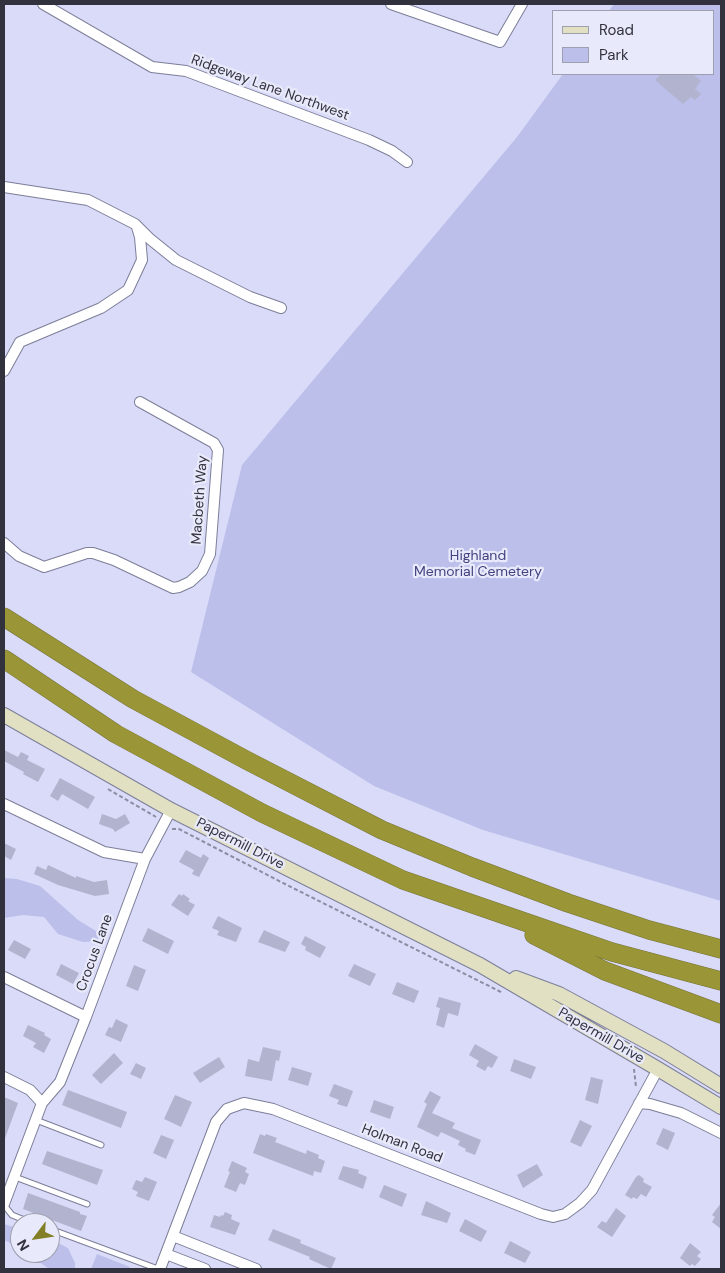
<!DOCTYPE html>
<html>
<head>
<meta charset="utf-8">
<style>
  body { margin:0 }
  #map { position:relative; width:725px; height:1273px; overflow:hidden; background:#d9dbf8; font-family:"DM Sans",sans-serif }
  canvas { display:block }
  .frame { position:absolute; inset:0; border:5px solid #32323e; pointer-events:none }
  .legend { position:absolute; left:552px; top:10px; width:162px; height:65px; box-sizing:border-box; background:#e8eafb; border:1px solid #9fa0af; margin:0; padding:6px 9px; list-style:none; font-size:15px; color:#32323e }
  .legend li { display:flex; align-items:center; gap:10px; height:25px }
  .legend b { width:25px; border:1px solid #9fa0af }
  .north { position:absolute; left:10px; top:1213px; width:50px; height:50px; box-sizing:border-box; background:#e8eafb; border:1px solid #9fa0af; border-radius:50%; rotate:239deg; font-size:14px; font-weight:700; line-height:20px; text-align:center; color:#32323e }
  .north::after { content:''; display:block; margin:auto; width:18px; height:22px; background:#837f26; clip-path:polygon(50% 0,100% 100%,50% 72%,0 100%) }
</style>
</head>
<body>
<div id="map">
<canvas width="725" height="1273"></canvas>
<div class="frame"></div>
<ul class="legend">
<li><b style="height:6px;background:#e1e0c3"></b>Road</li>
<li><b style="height:14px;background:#bcbfea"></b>Park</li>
</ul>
<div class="north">N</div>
</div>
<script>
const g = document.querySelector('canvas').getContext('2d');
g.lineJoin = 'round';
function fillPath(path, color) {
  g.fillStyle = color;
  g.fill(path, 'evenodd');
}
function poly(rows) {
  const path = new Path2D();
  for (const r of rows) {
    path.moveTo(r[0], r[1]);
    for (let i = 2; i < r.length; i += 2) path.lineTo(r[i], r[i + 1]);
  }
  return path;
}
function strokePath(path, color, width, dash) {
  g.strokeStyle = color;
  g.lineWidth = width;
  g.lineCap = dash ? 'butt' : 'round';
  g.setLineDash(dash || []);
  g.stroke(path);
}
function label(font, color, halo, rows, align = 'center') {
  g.font = font + ' "DM Sans",sans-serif';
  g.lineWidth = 4.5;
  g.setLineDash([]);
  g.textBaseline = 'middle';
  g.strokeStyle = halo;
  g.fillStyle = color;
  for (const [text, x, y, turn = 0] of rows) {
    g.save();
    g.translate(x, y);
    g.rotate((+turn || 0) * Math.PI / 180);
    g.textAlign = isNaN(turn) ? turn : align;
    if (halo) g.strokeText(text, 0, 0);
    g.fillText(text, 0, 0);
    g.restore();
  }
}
fillPath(poly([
  [614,4,721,4,721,901,483,830,374,786,191,672,242,465,517,137,563,74,714,74,714,11,609,11],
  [4,878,17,879,40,886,78,920,96,931,99,941,83,942,58,934,44,917,23,915,4,918],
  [4,1224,20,1229,20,1248,4,1240],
  [50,1239,68,1248,75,1263,75,1269,49,1269,27,1253,50,1253],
  [97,1254,130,1267,129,1269,91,1269]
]), '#bcbfea');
fillPath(poly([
  [661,74,693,74,701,81,695,89,701,94,695,100,691,97,683,104,655,80],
  [4,750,18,757,21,752,29,756,27,760,45,769,38,782,23,774,24,772,4,761],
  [60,778,95,797,88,809,62,794,58,801,50,796],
  [102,814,116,819,125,814,130,823,115,832,113,829,99,824],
  [4,843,16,849,11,860,4,856],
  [186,850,201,858,203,854,209,858,199,877,192,874,194,870,179,862],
  [48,865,76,878,76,876,94,882,107,880,109,894,95,896,58,885,34,874,37,866,46,870],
  [179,894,182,896,183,894,190,899,188,901,195,905,188,916,171,905],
  [218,916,242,928,236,942,217,935,219,931,212,928],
  [148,928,174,941,168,954,142,941],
  [264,930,290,942,285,952,258,942],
  [305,936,326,947,320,958,305,950,306,947,301,944],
  [14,940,31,949,25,959,8,950],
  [61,964,79,973,73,984,56,975],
  [354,964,376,974,370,986,348,976],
  [134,965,146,970,138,991,126,986],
  [397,982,419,991,414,1003,392,994],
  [439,997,461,1003,458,1016,448,1013,444,1028,436,1025,440,1008,436,1007],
  [116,1019,128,1025,121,1042,105,1035,109,1027,112,1028],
  [28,1025,45,1033,44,1035,51,1039,44,1053,33,1047,36,1043,23,1036],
  [475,1044,498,1057,492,1068,488,1066,485,1071,476,1066,479,1061,469,1055],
  [263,1047,281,1051,279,1061,276,1060,272,1081,245,1076,248,1059,259,1062],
  [114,1053,123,1063,101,1084,92,1075],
  [219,1057,225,1067,200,1083,193,1073],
  [514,1059,536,1067,531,1079,510,1071],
  [136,1063,146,1068,141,1079,130,1074],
  [292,1067,312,1073,308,1086,288,1080],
  [591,1077,603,1080,598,1104,585,1100],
  [334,1084,353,1091,347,1107,337,1104,339,1100,329,1096],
  [68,1090,127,1112,121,1128,62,1105],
  [430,1091,441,1097,432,1113,455,1123,452,1128,481,1140,475,1155,465,1151,466,1149,458,1145,460,1141,441,1132,438,1137,417,1127,427,1104,424,1102],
  [175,1095,192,1102,181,1127,164,1119],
  [4,1097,18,1103,4,1141],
  [374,1100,394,1107,390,1119,370,1112],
  [580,1120,592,1126,581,1147,570,1142],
  [663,1128,675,1133,668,1150,656,1144],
  [260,1134,265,1136,266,1134,277,1138,275,1142,306,1154,307,1150,319,1155,318,1158,325,1161,321,1173,314,1171,313,1176,253,1153],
  [161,1135,174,1140,166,1159,153,1153],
  [47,1151,103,1170,97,1185,42,1164],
  [232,1161,247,1168,245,1172,249,1174,245,1185,240,1183,236,1192,224,1187,230,1172,228,1171],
  [537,1164,543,1175,523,1188,517,1175],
  [343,1166,359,1170,358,1173,367,1177,363,1189,338,1179],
  [639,1175,644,1179,643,1182,652,1187,646,1197,641,1194,637,1199,633,1197,632,1199,625,1195,636,1177],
  [145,1177,157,1182,149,1201,136,1196,138,1192,132,1189,136,1180,142,1182],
  [384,1185,407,1194,402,1207,379,1197],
  [28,1193,80,1212,80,1214,87,1216,81,1231,23,1209],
  [426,1201,451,1213,447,1223,421,1215],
  [721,1203,721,1229,712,1222,715,1217,712,1215],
  [616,1208,626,1216,612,1237,597,1227,602,1221,606,1223],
  [225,1212,232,1215,231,1219,240,1223,235,1235,210,1227,214,1215,220,1217,221,1215,223,1216],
  [465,1219,487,1231,481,1242,459,1231],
  [273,1229,301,1240,300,1243,336,1258,331,1269,309,1259,310,1257,268,1240],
  [510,1241,531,1252,525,1263,504,1253],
  [690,1243,701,1252,697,1256,701,1259,695,1266,692,1264,690,1266,680,1258]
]), '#b1b3cf');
const service = poly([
  [36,1120,101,1145],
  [15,1177,87,1204],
  [4,1205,12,1215,32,1223],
  [50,1229,158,1269]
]);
const minor = poly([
  [43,4,152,67,186,71,369,140,392,151,407,162],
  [391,4,500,42,522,4],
  [4,187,88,200,135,224,150,239,176,260,250,297,281,308],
  [4,371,20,342,101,308,128,290,142,260,140,237,137,227],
  [4,543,19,556,44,567,87,553,93,553,114,560,173,588,179,587,190,582,202,571,210,554,218,450,214,443,140,402],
  [4,804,104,852,145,859],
  [4,977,86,1017],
  [4,1077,30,1090,42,1103],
  [639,1103,650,1104,681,1113,721,1133],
  [4,1204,42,1103,60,1082,86,1017,145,859,171,810],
  [173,1236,256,1269],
  [166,1254,205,1269],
  [160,1269,216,1122,227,1109,244,1103,273,1109,541,1214,553,1217,565,1214,580,1203,592,1190,658,1069]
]);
const secondary = poly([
  [4,715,171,810,480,965,658,1069,721,1107],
  [516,978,559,994,664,1051,721,1086]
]);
const motorway = poly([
  [4,617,133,699,246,760,382,830,472,867,568,903,649,930,721,949],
  [4,659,116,734,262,813,403,880,612,952,721,981],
  [534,935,605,971,721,1014]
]);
strokePath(service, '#7c7e98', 7);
strokePath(minor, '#7c7e98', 12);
strokePath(secondary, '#7c7e98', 16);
strokePath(motorway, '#76733a', 19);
strokePath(poly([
  [108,789,156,817],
  [172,829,179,829,281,882,503,993],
  [634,1069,636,1087]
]), '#8c8da3', 2, [4, 2.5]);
strokePath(service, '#fff', 5);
strokePath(minor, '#fff', 10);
strokePath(secondary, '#e1e0c3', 14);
strokePath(motorway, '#9a9638', 18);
label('14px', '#32323e', '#e8eafb', [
  ["Ridgeway Lane Northwest",270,88,20],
  ["Macbeth Way",200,500,-86],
  ["Papermill Drive",240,844,27],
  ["Crocus Lane",95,953,-70],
  ["Papermill Drive",601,1036,30],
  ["Holman Road",402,1144,21]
]);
label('14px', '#43417f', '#e8eafb', [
  ["Highland",478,556],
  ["Memorial Cemetery",478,572]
]);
</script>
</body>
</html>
